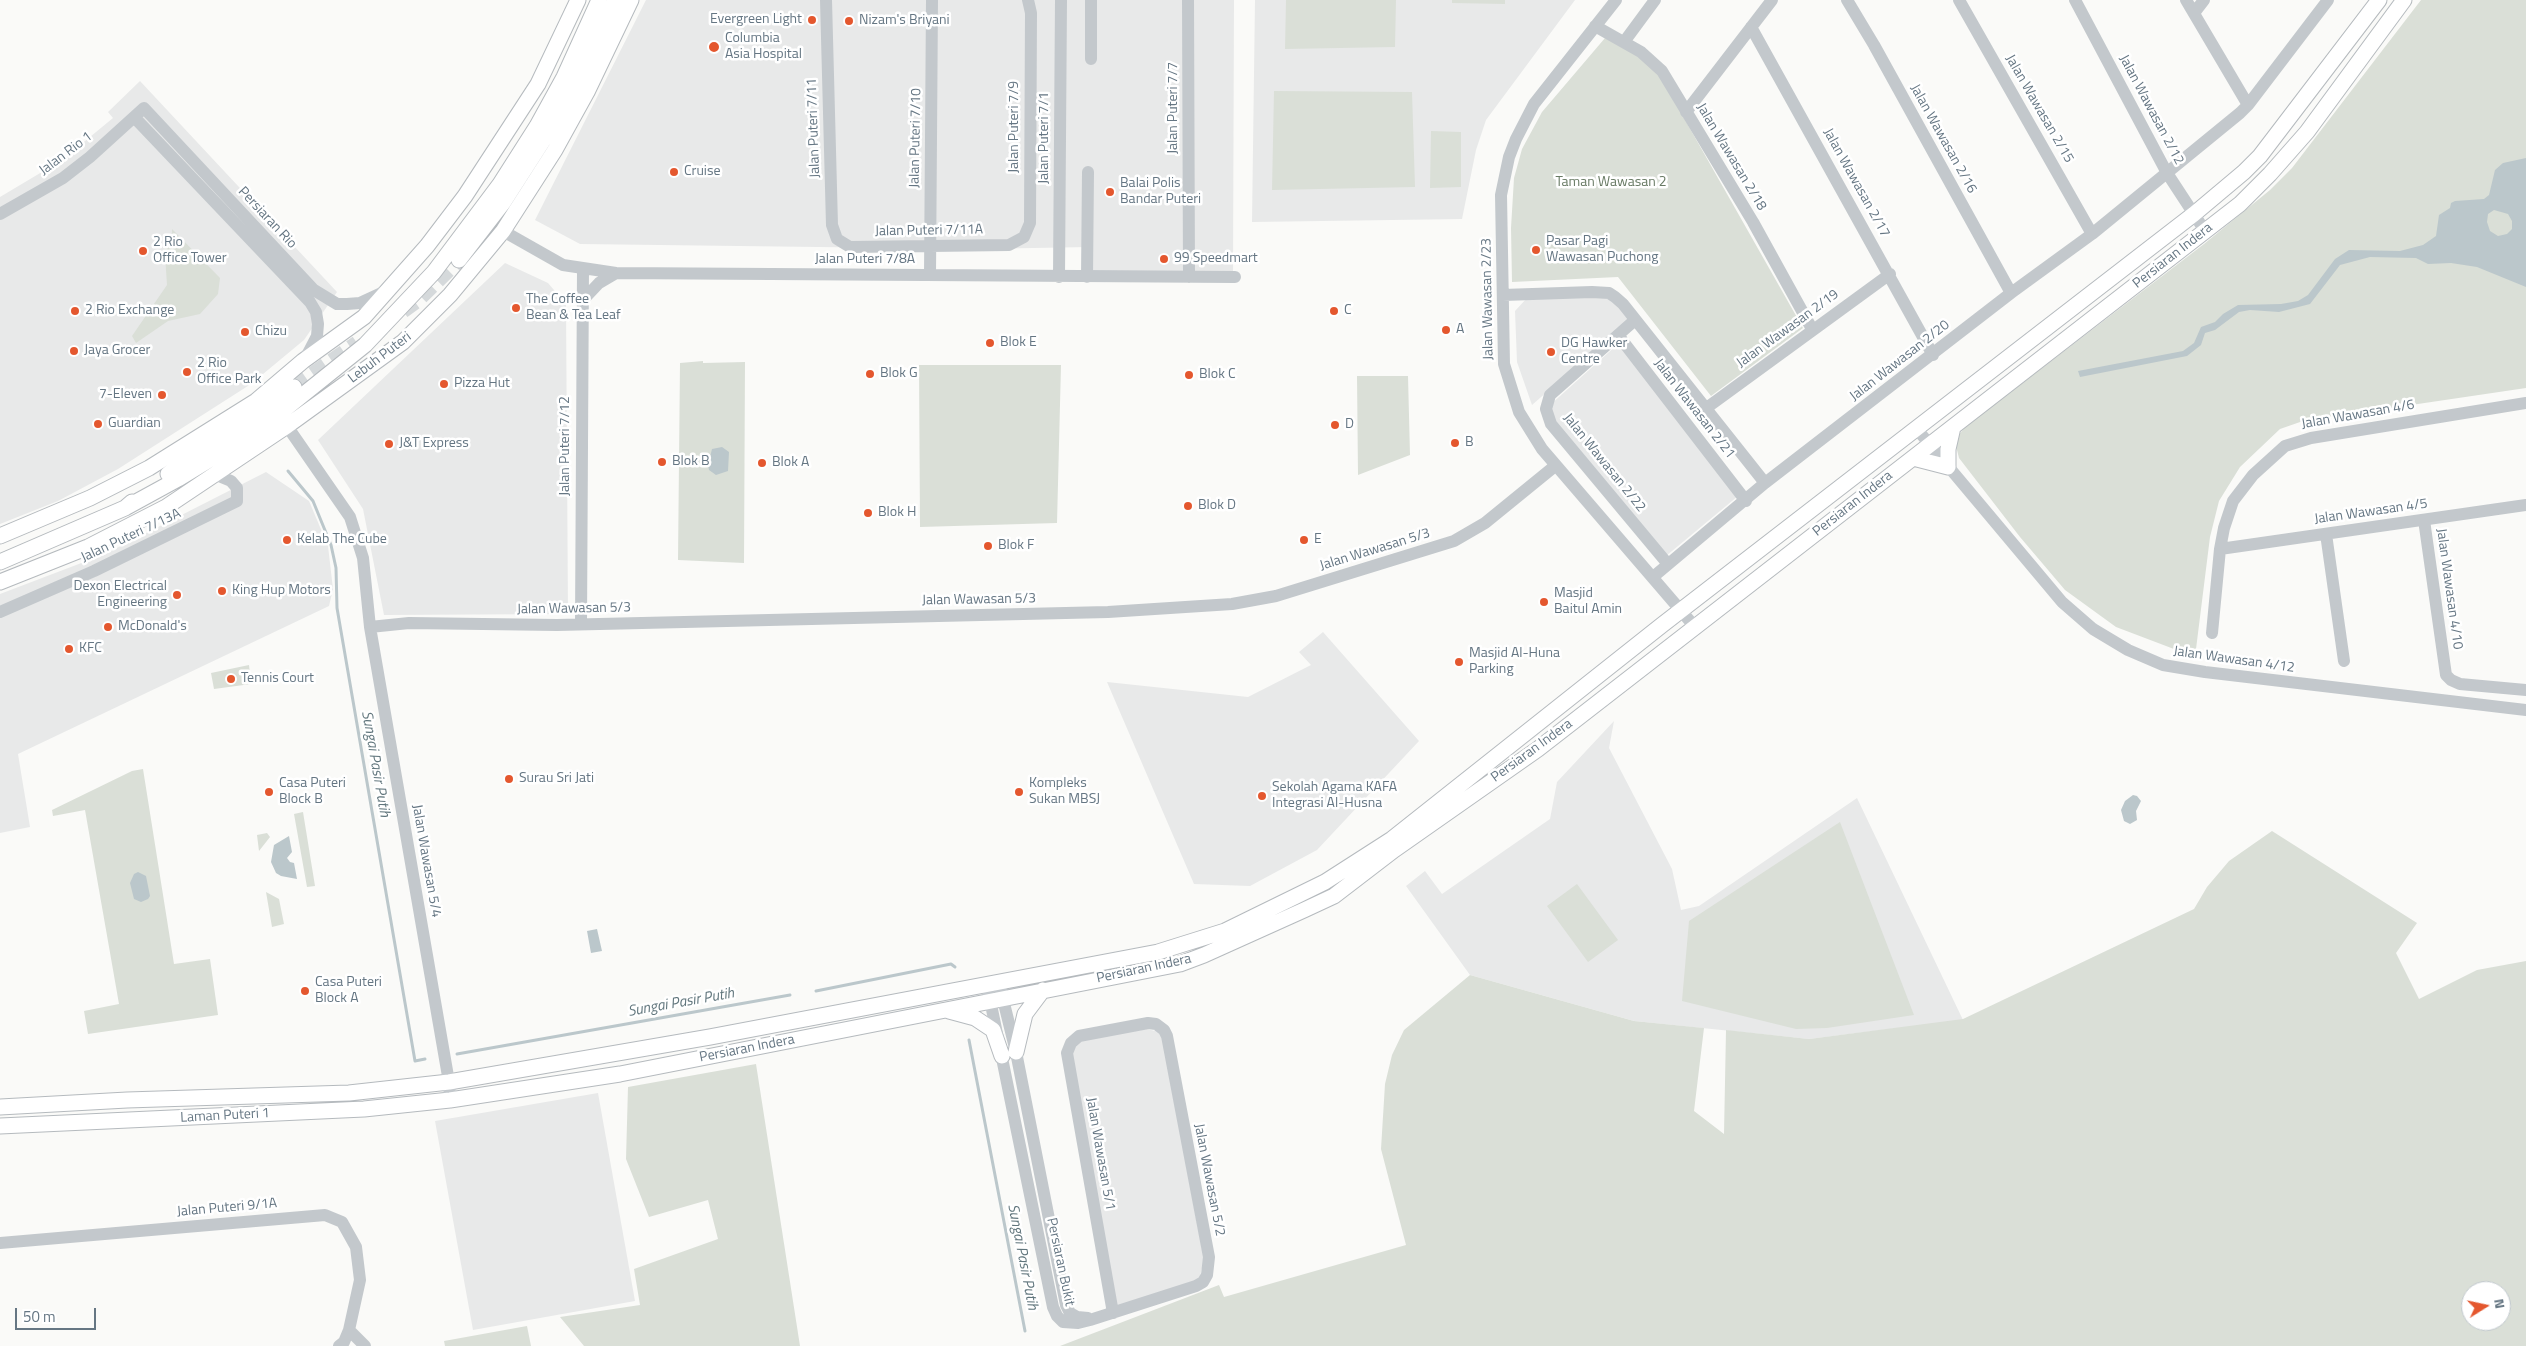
<!DOCTYPE html>
<html>
<head>
<meta charset="utf-8">
<style>
  body { margin:0 }
  #map { position:relative; width:2526px; height:1346px; overflow:hidden; background:#fafaf8; font-family:"Titillium Web",sans-serif }
  canvas { display:block }
  .north { position:absolute; left:2461px; top:1281px; width:50px; height:50px; box-sizing:border-box; background:#fff; border:1px solid #c1c8cd; border-radius:50%; rotate:80deg; font-size:14px; font-weight:700; line-height:20px; text-align:center; color:#657683 }
  .north::after { content:''; display:block; margin:auto; width:18px; height:22px; background:#e4572e; clip-path:polygon(50% 0,100% 100%,50% 72%,0 100%) }
  .scale { position:absolute; left:15px; top:1308px; width:81px; height:22px; box-sizing:border-box; border:2px solid #657683; border-top:0; padding-left:6px; font-size:15px; line-height:18px; white-space:nowrap; color:#657683; -webkit-text-stroke:4px #fff; paint-order:stroke }
</style>
</head>
<body>
<div id="map">
<canvas width="2526" height="1346"></canvas>
<div class="north">N</div>
<div class="scale">50 m</div>
</div>
<script>
const g = document.querySelector('canvas').getContext('2d');
g.lineJoin = 'round';
function fillPath(path, color) {
  g.fillStyle = color;
  g.fill(path, 'evenodd');
}
function poly(rows) {
  const path = new Path2D();
  for (const r of rows) {
    path.moveTo(r[0], r[1]);
    for (let i = 2; i < r.length; i += 2) path.lineTo(r[i], r[i + 1]);
  }
  return path;
}
function strokePath(path, color, width, dash) {
  g.strokeStyle = color;
  g.lineWidth = width;
  g.lineCap = dash ? 'butt' : 'round';
  g.setLineDash(dash || []);
  g.stroke(path);
}
function label(font, color, halo, rows, align = 'center') {
  g.font = font + ' "Titillium Web",sans-serif';
  g.lineWidth = 5;
  g.setLineDash([]);
  g.textBaseline = 'middle';
  g.strokeStyle = halo;
  g.fillStyle = color;
  for (const [text, x, y, turn = 0] of rows) {
    g.save();
    g.translate(x, y);
    g.rotate((+turn || 0) * Math.PI / 180);
    g.textAlign = isNaN(turn) ? turn : align;
    if (halo) g.strokeText(text, 0, 0);
    g.fillText(text, 0, 0);
    g.restore();
  }
}
fillPath(poly([
  [646,0,1234,0,1233,273,1090,273,1090,247,977,249,580,244,535,220],
  [1255,0,1575,0,1486,120,1476,150,1462,219,1252,222],
  [140,81,337,292,304,340,251,384,118,469,58,501,0,524,0,197,62,160,113,118,108,112],
  [505,263,548,283,566,304,568,614,384,615,363,509,318,440],
  [1596,295,1616,302,1629,320,1532,405,1517,362,1515,311,1527,298],
  [1618,344,1738,496,1666,556,1553,419,1550,405],
  [266,472,309,501,328,546,333,589,329,606,18,754,30,827,0,833,0,594,105,554],
  [1323,632,1419,741,1317,850,1250,886,1194,884,1107,682,1248,697,1311,665,1299,652],
  [1614,721,1609,748,1672,869,1681,910,1699,906,1857,798,1963,1020,1809,1039,1634,1021,1470,975,1406,886,1425,871,1442,894,1550,819,1557,782],
  [1147,1029,1159,1032,1162,1038,1204,1260,1199,1280,1117,1307,1072,1052,1079,1041],
  [598,1093,635,1301,473,1330,435,1121]
]), '#e8e9e9');
fillPath(poly([
  [1286,0,1396,0,1395,47,1285,49],
  [1452,0,1505,0,1505,4,1452,3],
  [2421,0,2526,0,2526,388,2303,421,2280,429,2240,467,2219,501,2210,537,2195,657,2116,627,2065,590,2020,537,1959,458,1956,446,1958,436,1965,427,2204,244,2270,190,2292,168],
  [1605,38,1639,55,1659,74,1803,328,1711,396,1618,277,1512,282,1511,228,1514,178,1522,149,1542,112],
  [1274,91,1412,92,1415,187,1272,190],
  [1431,131,1461,132,1461,187,1430,188],
  [172,229,220,278,218,294,200,314,168,321,136,343,132,336,167,285,164,239,172,235],
  [703,361,703,363,745,362,744,563,678,560,680,363],
  [919,365,1061,365,1057,523,920,527],
  [1357,376,1408,376,1410,455,1358,475],
  [249,665,251,684,214,689,211,673],
  [143,769,174,964,210,959,218,1015,88,1034,84,1011,119,1004,85,810,53,816,52,810,132,771],
  [303,812,315,886,307,887,294,814],
  [1840,822,1914,1015,1827,1028,1796,1029,1682,1001,1689,921],
  [2272,831,2417,923,2396,953,2419,999,2477,970,2526,961,2526,1346,1060,1346,1219,1285,1224,1297,1406,1245,1381,1149,1385,1084,1392,1055,1404,1030,1470,975,1634,1021,1704,1028,1694,1111,1724,1134,1726,1030,1809,1039,1963,1019,2194,909,2207,887,2229,861],
  [2471,1291,2501,1291,2501,1321,2471,1321],
  [267,833,270,837,259,851,257,835],
  [1577,884,1618,940,1588,962,1547,906],
  [266,892,279,899,284,924,272,927],
  [756,1064,800,1346,584,1346,560,1317,640,1305,634,1269,718,1239,708,1200,649,1217,626,1159,628,1087],
  [527,1326,531,1346,445,1346,444,1341]
]), '#dadfd7');
fillPath(poly([
  [2526,158,2526,287,2477,267,2451,263,2428,264,2416,258,2370,257,2340,265,2310,304,2279,312,2250,310,2239,312,2215,330,2205,333,2201,345,2187,356,2080,377,2078,371,2183,351,2194,343,2201,327,2215,322,2223,314,2238,305,2281,304,2298,301,2308,295,2335,259,2349,250,2400,251,2423,245,2436,236,2439,215,2450,208,2451,203,2455,201,2484,199,2489,195,2495,170,2503,163],
  [2494,210,2508,214,2512,221,2512,229,2507,234,2498,236,2490,231,2487,222,2488,214],
  [722,447,729,452,728,471,716,475,709,470,708,465,712,449],
  [2133,795,2137,796,2141,801,2136,811,2137,820,2130,824,2124,821,2121,810,2125,801],
  [289,836,292,852,287,858,290,862,294,863,297,879,281,876,276,873,271,862,274,845],
  [138,872,146,876,150,896,148,899,141,902,134,899,130,883,134,874],
  [597,929,602,951,591,953,587,931]
]), '#bbc7cb');
strokePath(poly([
  [288,471,313,501,331,545,336,568,337,608,415,1061,425,1059],
  [816,991,951,964,955,967],
  [969,1040,1025,1331],
  [457,1054,790,995]
]), '#bbc7cb', 3);
strokePath(poly([
  [403,311,418,300,459,260],
  [294,387,357,343]
]), '#d5d9db', 15, [15, 8]);
const major = poly([
  [459,260,503,203,548,133,577,82,615,0],
  [1913,458,1948,467,1948,449,1953,427],
  [168,474,294,387],
  [125,508,178,479,253,433,279,414,365,345,434,272,500,184,537,126,564,77,599,0],
  [0,536,90,498,149,468,256,401,303,361,364,317,427,246,465,196,538,84,578,0],
  [0,562,125,508,132,502],
  [0,582,88,547,166,507,287,426,403,342,450,295,503,231,555,150,587,92,631,0],
  [949,1011,975,1018,993,1030,1002,1056],
  [1016,1052,1025,1014,1043,990],
  [0,1107,127,1100,349,1093,449,1082,710,1037,1158,952,1225,931,1325,882,1392,839,1662,625,2194,214,2244,172,2260,156,2379,0],
  [0,1126,364,1109,450,1100,620,1074,1180,964,1204,955,1304,910,1334,896,1394,850,1538,749,2240,204,2270,174,2307,132,2404,0]
]);
strokePath(major, '#b5babe', 17);
strokePath(poly([
  [826,0,832,225,837,239,850,247,1009,245,1024,237,1030,223,1031,13,1028,0],
  [1091,0,1091,59],
  [1188,0,1189,277],
  [1616,0,1534,104,1516,139,1509,157,1501,195,1504,364,1519,412,1542,449,1695,627],
  [1847,0,1874,45,2011,293],
  [1959,0,2092,234],
  [2075,0,2167,173,2205,231],
  [2186,0,2248,105],
  [2194,13,2204,0],
  [1595,26,1641,52,1662,71,1753,222,1812,329],
  [1751,27,1933,355],
  [1624,42,1655,0],
  [1686,112,1772,0],
  [134,117,310,302,316,312,318,324,317,336,305,359],
  [0,214,63,178,90,157,144,108,314,290,337,304,347,304,360,303,386,291],
  [503,231,563,265,616,273,1235,277],
  [930,275,932,0],
  [1059,277,1061,0],
  [1087,277,1088,172],
  [1503,295,1592,292,1609,293,1615,297,1623,304,1765,483],
  [582,301,599,283,616,273],
  [1635,320,1550,395,1546,409,1551,424,1667,563],
  [1618,335,1746,501],
  [1705,409,1890,274],
  [287,426,350,517,363,558,370,627,449,1082,450,1100],
  [1916,428,2062,602,2093,629,2128,650,2163,665,2205,672,2526,710],
  [2424,520,2446,675,2451,680,2460,684,2526,690],
  [2326,534,2344,661],
  [2220,549,2526,505],
  [1653,577,1765,483,2011,293,2092,234,2240,113,2248,105,2328,0],
  [0,612,94,571,237,501,237,488,231,481,214,474],
  [581,624,583,269],
  [370,627,409,623,557,625,1108,612,1232,604,1276,596,1454,541,1485,523,1555,466],
  [2212,633,2220,549,2224,528,2233,501,2253,475,2285,446,2311,438,2526,403],
  [999,983,1016,1052,1066,1305,1070,1313,1077,1317,1088,1318],
  [987,985,1053,1307,1057,1316,1063,1322,1078,1323,1090,1320,1196,1286,1203,1282,1207,1275,1209,1257,1167,1036,1164,1030,1156,1024,1148,1023,1079,1036,1071,1043,1067,1053,1113,1313],
  [0,1243,325,1215,342,1222,356,1247,360,1280,349,1330,344,1342,339,1346],
  [349,1330,365,1346]
]), '#c3c8cc', 12);
strokePath(major, '#fff', 15);
for (const [x, y, r, color] of [
  [812,20,5,"#e4572e"],
  [849,21,5,"#e4572e"],
  [714,47,6,"#e4572e"],
  [674,172,5,"#e4572e"],
  [1110,192,5,"#e4572e"],
  [1536,250,5,"#e4572e"],
  [143,251,5,"#e4572e"],
  [1164,259,5,"#e4572e"],
  [516,308,5,"#e4572e"],
  [75,311,5,"#e4572e"],
  [1334,311,5,"#e4572e"],
  [1446,330,5,"#e4572e"],
  [245,332,5,"#e4572e"],
  [990,343,5,"#e4572e"],
  [74,351,5,"#e4572e"],
  [1551,352,5,"#e4572e"],
  [187,372,5,"#e4572e"],
  [870,374,5,"#e4572e"],
  [1189,375,5,"#e4572e"],
  [444,384,5,"#e4572e"],
  [162,395,5,"#e4572e"],
  [98,424,5,"#e4572e"],
  [1335,425,5,"#e4572e"],
  [1455,443,5,"#e4572e"],
  [389,444,5,"#e4572e"],
  [662,462,5,"#e4572e"],
  [762,463,5,"#e4572e"],
  [1188,506,5,"#e4572e"],
  [868,513,5,"#e4572e"],
  [287,540,5,"#e4572e"],
  [1304,540,5,"#e4572e"],
  [988,546,5,"#e4572e"],
  [222,591,5,"#e4572e"],
  [177,595,5,"#e4572e"],
  [1544,602,5,"#e4572e"],
  [108,627,5,"#e4572e"],
  [69,649,5,"#e4572e"],
  [1459,662,5,"#e4572e"],
  [231,679,5,"#e4572e"],
  [509,779,5,"#e4572e"],
  [269,792,5,"#e4572e"],
  [1019,792,5,"#e4572e"],
  [1262,796,5,"#e4572e"],
  [305,991,5,"#e4572e"]
]) {
  const dot = new Path2D();
  dot.arc(x, y, r, 0, 2 * Math.PI);
  g.fillStyle = color;
  g.fill(dot);
  strokePath(dot, '#fff', 2);
}
label('14px', '#657683', '#fff', [
  ["Evergreen Light",802,20,"right"],
  ["Nizam's Briyani",859,21],
  ["Columbia",725,39],
  ["Asia Hospital",725,55],
  ["Cruise",684,172],
  ["Balai Polis",1120,184],
  ["Bandar Puteri",1120,200],
  ["Pasar Pagi",1546,242],
  ["Wawasan Puchong",1546,258],
  ["2 Rio",153,243],
  ["Office Tower",153,259],
  ["99 Speedmart",1174,259],
  ["The Coffee",526,300],
  ["Bean & Tea Leaf",526,316],
  ["2 Rio Exchange",85,311],
  ["C",1344,311],
  ["A",1456,330],
  ["Chizu",255,332],
  ["Blok E",1000,343],
  ["DG Hawker",1561,344],
  ["Centre",1561,360],
  ["Jaya Grocer",84,351],
  ["2 Rio",197,364],
  ["Office Park",197,380],
  ["Blok G",880,374],
  ["Blok C",1199,375],
  ["Pizza Hut",454,384],
  ["7-Eleven",152,395,"right"],
  ["Guardian",108,424],
  ["D",1345,425],
  ["B",1465,443],
  ["J&T Express",399,444],
  ["Blok B",672,462],
  ["Blok A",772,463],
  ["Blok D",1198,506],
  ["Blok H",878,513],
  ["Kelab The Cube",297,540],
  ["E",1314,540],
  ["Blok F",998,546],
  ["Dexon Electrical",167,587,"right"],
  ["Engineering",167,603,"right"],
  ["King Hup Motors",232,591],
  ["Masjid",1554,594],
  ["Baitul Amin",1554,610],
  ["McDonald's",118,627],
  ["KFC",79,649],
  ["Masjid Al-Huna",1469,654],
  ["Parking",1469,670],
  ["Tennis Court",241,679],
  ["Surau Sri Jati",519,779],
  ["Casa Puteri",279,784],
  ["Block B",279,800],
  ["Kompleks",1029,784],
  ["Sukan MBSJ",1029,800],
  ["Sekolah Agama KAFA",1272,788],
  ["Integrasi Al-Husna",1272,804],
  ["Casa Puteri",315,983],
  ["Block A",315,999]
], 'left');
label('14px', '#657683', '#fff', [
  ["Jalan Puteri 7/7",1174,108,-90],
  ["Jalan Wawasan 2/15",2039,109,60],
  ["Jalan Wawasan 2/12",2151,110,62],
  ["Jalan Puteri 7/9",1015,127,-90],
  ["Jalan Puteri 7/11",814,128,-92],
  ["Jalan Puteri 7/10",916,138,-89],
  ["Jalan Puteri 7/1",1045,138,-90],
  ["Jalan Wawasan 2/16",1943,139,61],
  ["Jalan Rio 1",66,154,-37],
  ["Jalan Wawasan 2/18",1731,157,59],
  ["Jalan Wawasan 2/17",1856,183,61],
  ["Persiaran Rio",267,218,47],
  ["Jalan Puteri 7/11A",929,231,-1],
  ["Persiaran Indera",2173,256,-38],
  ["Jalan Puteri 7/8A",865,260],
  ["Jalan Wawasan 2/23",1488,299,-91],
  ["Jalan Wawasan 2/19",1788,329,-36],
  ["Lebuh Puteri",380,358,-37],
  ["Jalan Wawasan 2/20",1900,361,-38],
  ["Jalan Wawasan 2/21",1694,409,52],
  ["Jalan Wawasan 4/6",2358,415,-10],
  ["Jalan Puteri 7/12",566,446,-90],
  ["Jalan Wawasan 2/22",1604,463,51],
  ["Persiaran Indera",1853,504,-38],
  ["Jalan Wawasan 4/5",2371,512,-8],
  ["Jalan Puteri 7/13A",131,536,-25],
  ["Jalan Wawasan 5/3",1375,550,-17],
  ["Jalan Wawasan 4/10",2449,589,82],
  ["Jalan Wawasan 5/3",979,600,-1],
  ["Jalan Wawasan 5/3",574,609,-1],
  ["Jalan Wawasan 4/12",2234,660,8],
  ["Persiaran Indera",1532,751,-36],
  ["Jalan Wawasan 5/4",426,861,80],
  ["Persiaran Indera",1144,969,-12],
  ["Persiaran Indera",747,1049,-11],
  ["Laman Puteri 1",225,1116,-3],
  ["Jalan Wawasan 5/1",1100,1154,80],
  ["Jalan Wawasan 5/2",1209,1180,79],
  ["Jalan Puteri 9/1A",227,1208,-5],
  ["Persiaran Bukit",1060,1262,78]
]);
label('14px', '#687a64', '#fff', [
  ["Taman Wawasan 2",1611,183]
]);
label('italic 15px', '#60757c', '#fff', [
  ["Sungai Pasir Putih",375,764,80],
  ["Sungai Pasir Putih",681,1003,-10],
  ["Sungai Pasir Putih",1022,1257,79]
]);
</script>
</body>
</html>
